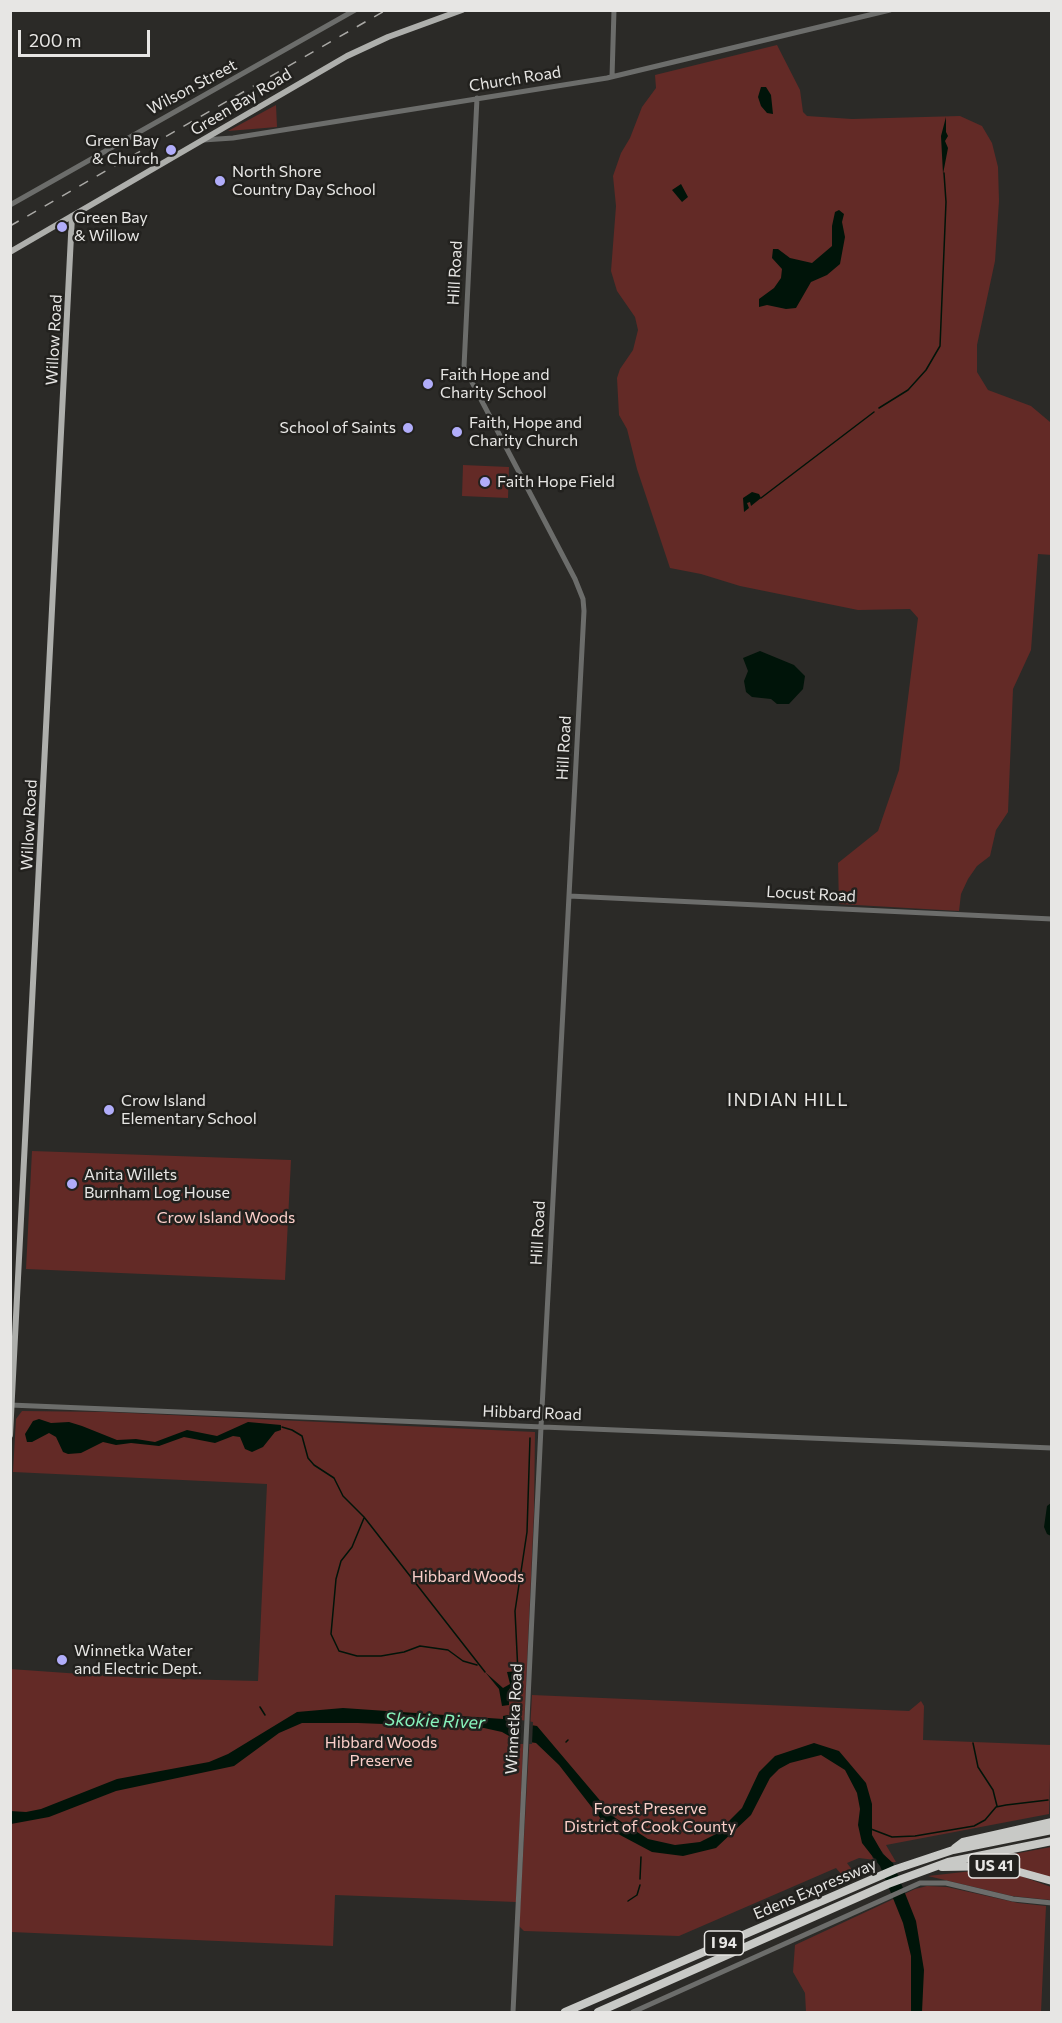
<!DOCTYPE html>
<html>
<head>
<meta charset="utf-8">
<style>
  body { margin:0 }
  #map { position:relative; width:1062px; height:2023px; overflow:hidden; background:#2b2a27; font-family:Commissioner,sans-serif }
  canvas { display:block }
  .frame { position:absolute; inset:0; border:12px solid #e7e6e4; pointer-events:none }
  .scale { position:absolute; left:18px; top:30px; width:132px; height:27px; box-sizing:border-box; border:3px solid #e7e6e4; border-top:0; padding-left:8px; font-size:18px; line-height:21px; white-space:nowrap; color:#e7e6e4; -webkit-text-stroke:4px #22211e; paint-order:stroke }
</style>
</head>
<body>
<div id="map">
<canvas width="1062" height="2023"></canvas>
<div class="frame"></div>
<div class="scale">200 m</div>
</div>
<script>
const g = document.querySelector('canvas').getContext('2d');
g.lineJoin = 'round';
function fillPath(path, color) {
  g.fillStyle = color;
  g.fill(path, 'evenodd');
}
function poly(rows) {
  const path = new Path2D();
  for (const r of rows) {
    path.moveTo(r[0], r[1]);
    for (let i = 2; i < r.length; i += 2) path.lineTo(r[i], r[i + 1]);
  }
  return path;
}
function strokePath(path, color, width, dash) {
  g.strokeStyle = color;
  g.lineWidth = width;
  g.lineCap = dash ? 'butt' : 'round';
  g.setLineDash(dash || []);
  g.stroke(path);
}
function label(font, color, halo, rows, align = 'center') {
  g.font = font + ' Commissioner,sans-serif';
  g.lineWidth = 5;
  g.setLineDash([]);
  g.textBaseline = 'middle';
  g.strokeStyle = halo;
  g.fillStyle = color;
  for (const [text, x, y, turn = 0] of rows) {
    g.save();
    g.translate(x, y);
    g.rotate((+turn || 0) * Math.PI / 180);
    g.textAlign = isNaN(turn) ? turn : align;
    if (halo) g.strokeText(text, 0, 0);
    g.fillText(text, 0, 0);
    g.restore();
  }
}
fillPath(poly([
  [777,45,800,90,803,112,807,116,852,119,960,116,982,126,992,143,998,167,999,201,995,261,977,345,977,372,988,390,1031,406,1050,422,1052,555,1038,554,1031,650,1013,689,1008,812,996,830,990,856,977,866,968,879,961,894,959,911,839,904,838,863,878,831,899,770,918,618,910,609,858,610,740,586,701,574,670,568,637,469,627,429,619,415,617,378,620,369,633,350,638,330,635,317,617,291,611,271,616,206,613,176,621,153,630,138,642,107,656,88,655,75],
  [276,105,277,127,228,131],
  [463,465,509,467,508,498,462,496],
  [32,1151,291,1160,285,1280,26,1269],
  [22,1411,107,1412,535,1432,534,1511,516,1902,335,1895,333,1946,11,1932,10,1669,138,1678,258,1681,267,1484,13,1472,16,1419],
  [532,1695,909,1711,921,1701,924,1706,923,1740,1051,1745,1049,1814,886,1845,896,1862,890,1862,879,1848,872,1857,875,1860,859,1858,847,1863,853,1871,851,1877,842,1875,836,1868,679,1936,524,1931,519,1926],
  [1051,1847,1051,1878,1007,1865,986,1862,987,1859],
  [981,1870,1015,1874,1051,1887,1051,1900,1012,1896,928,1876],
  [927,1886,947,1887,1018,1903,1046,1906,1041,2012,806,2012,805,1993,793,1972,795,1945,915,1889]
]), '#632a26');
fillPath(poly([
  [761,87,766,87,771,95,773,114,767,113,761,106,758,97],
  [946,117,946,132,948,136,945,141,948,148,943,174,941,136],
  [681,184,688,197,682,202,672,190],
  [839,210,844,214,842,222,845,237,840,264,827,275,811,282,796,308,786,309,767,305,759,307,759,299,774,288,781,278,782,269,772,258,773,249,778,249,790,258,812,263,832,246,832,226,835,212],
  [752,492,759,494,761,498,751,506,750,502,747,503,749,508,744,512,743,498],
  [760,651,794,665,805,676,803,689,789,704,777,704,771,699,752,697,746,692,744,681,748,671,743,658],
  [39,1419,51,1423,69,1422,82,1426,117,1440,136,1439,155,1442,187,1430,217,1436,248,1422,281,1425,281,1430,275,1432,263,1447,252,1452,245,1449,240,1437,233,1436,215,1443,184,1437,159,1446,131,1443,116,1445,103,1442,81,1453,68,1454,63,1452,56,1437,49,1433,32,1442,27,1442,25,1434,33,1421],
  [1051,1503,1052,1503,1051,1536,1047,1534,1044,1527,1047,1506],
  [517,1671,520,1672,518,1686,509,1689,509,1705,502,1706,499,1689,485,1672,503,1688,510,1684,507,1672],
  [343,1708,503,1719,503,1716,508,1715,518,1723,537,1726,614,1817,648,1839,675,1845,700,1842,716,1834,742,1808,759,1772,775,1756,814,1743,839,1751,866,1783,872,1804,872,1835,883,1854,893,1863,916,1921,924,1970,922,2012,911,2012,911,1956,903,1923,880,1866,862,1843,858,1825,860,1809,857,1793,845,1770,821,1755,790,1763,779,1769,770,1778,751,1815,716,1848,683,1856,652,1852,620,1835,604,1823,559,1765,536,1743,516,1740,502,1732,484,1728,358,1723,302,1723,279,1733,234,1766,116,1791,49,1817,11,1824,10,1811,26,1812,41,1809,117,1779,209,1762,228,1754,297,1712]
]), '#001409');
fillPath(poly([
  [521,1720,533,1722,532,1744,520,1744]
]), '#2b2a27');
strokePath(poly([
  [879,408,908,390,926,370,940,346,946,202,944,173],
  [761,498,874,412],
  [282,1427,292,1430,302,1436,308,1458,314,1465,334,1478,343,1496,364,1517,485,1672],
  [364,1518,352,1547,341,1561,336,1579,331,1634,339,1651,357,1656,381,1656,404,1652,420,1646,448,1650,463,1661,477,1665],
  [518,1673,515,1611,527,1532,530,1438],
  [260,1707,265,1715],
  [566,1742,568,1740],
  [973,1743,978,1767,993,1790,997,1806],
  [647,1826,648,1824],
  [871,1829,892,1837,915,1836,974,1826,985,1820,996,1807,1006,1805,1048,1800],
  [695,1830,695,1834],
  [592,1834,595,1831],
  [640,1879,641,1857],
  [628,1901,637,1895,640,1885]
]), '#001409', 1.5);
strokePath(poly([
  [612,77,614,10],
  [477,98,464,367,575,579,583,599,584,611,541,1427,513,2012],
  [203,140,233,138,607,78,890,10],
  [10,205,355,10],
  [569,896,1052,919],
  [10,1405,1052,1448],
  [633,2012,920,1883,946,1883,1013,1899,1052,1903]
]), '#6c6d6b', 5);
strokePath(poly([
  [10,252,347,56,388,37,462,10],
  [10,1435,72,216]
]), '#aeafac', 6);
strokePath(poly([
  [955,1848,963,1842,1052,1822],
  [942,1867,998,1866,1052,1881],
  [565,2012,896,1869,953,1850,1052,1830],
  [598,2012,888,1884,948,1862,1052,1841]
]), '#c8c9c6', 8);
strokePath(poly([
  [10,226,386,10]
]), '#aaa9a6', 1.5, [10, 10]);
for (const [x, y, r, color] of [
  [171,150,6,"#b1adfa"],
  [220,181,6,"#b1adfa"],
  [62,227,6,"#b1adfa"],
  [428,384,6,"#b1adfa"],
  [408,428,6,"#b1adfa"],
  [457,432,6,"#b1adfa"],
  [485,482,6,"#b1adfa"],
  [109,1110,6,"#b1adfa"],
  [72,1184,6,"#b1adfa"],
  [62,1660,6,"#b1adfa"]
]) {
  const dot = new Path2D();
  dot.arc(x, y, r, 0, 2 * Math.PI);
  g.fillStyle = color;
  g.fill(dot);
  strokePath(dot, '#22211e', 2);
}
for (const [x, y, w] of [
  [994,1866,51],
  [724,1943,39]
]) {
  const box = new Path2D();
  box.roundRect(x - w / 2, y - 12, w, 24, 4.5);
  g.fillStyle = '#22211e';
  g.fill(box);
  strokePath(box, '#e7e6e4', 1.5);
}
label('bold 15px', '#e7e6e4', null, [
  ["US 41",994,1866],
  ["I 94",724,1943]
]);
label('16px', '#e7e6e4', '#22211e', [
  ["Church Road",515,79,-9],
  ["Wilson Street",192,87,-28],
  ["Green Bay Road",241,102,-31],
  ["Hill Road",455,273,-87],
  ["Willow Road",54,340,-87],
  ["Hill Road",564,748,-87],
  ["Willow Road",29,825,-87],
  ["Locust Road",811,894,3],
  ["Hill Road",538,1233,-87],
  ["Hibbard Road",532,1413,2],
  ["Winnetka Road",514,1719,-87],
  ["Edens Expressway",815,1889,-23]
]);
label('16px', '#e7e6e4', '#22211e', [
  ["Green Bay",159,141,"right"],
  ["& Church",159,159,"right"],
  ["North Shore",232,172],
  ["Country Day School",232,190],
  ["Green Bay",74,218],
  ["& Willow",74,236],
  ["Faith Hope and",440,375],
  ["Charity School",440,393],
  ["Faith, Hope and",469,423],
  ["Charity Church",469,441],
  ["School of Saints",396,428,"right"],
  ["Faith Hope Field",497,482],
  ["Crow Island",121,1101],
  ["Elementary School",121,1119],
  ["Anita Willets",84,1175],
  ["Burnham Log House",84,1193],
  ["Winnetka Water",74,1651],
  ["and Electric Dept.",74,1669]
], 'left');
label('16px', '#fbcfc9', '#22211e', [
  ["Crow Island Woods",226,1218],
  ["Hibbard Woods",468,1577],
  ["Hibbard Woods",381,1743],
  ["Preserve",381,1761],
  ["Forest Preserve",650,1809],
  ["District of Cook County",650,1827]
]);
g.letterSpacing = '1.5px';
label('18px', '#e7e6e4', '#22211e', [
  ["INDIAN HILL",788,1100]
]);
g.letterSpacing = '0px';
label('italic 18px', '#87f2bb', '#22211e', [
  ["Skokie River",435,1721,2]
]);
</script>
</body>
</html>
